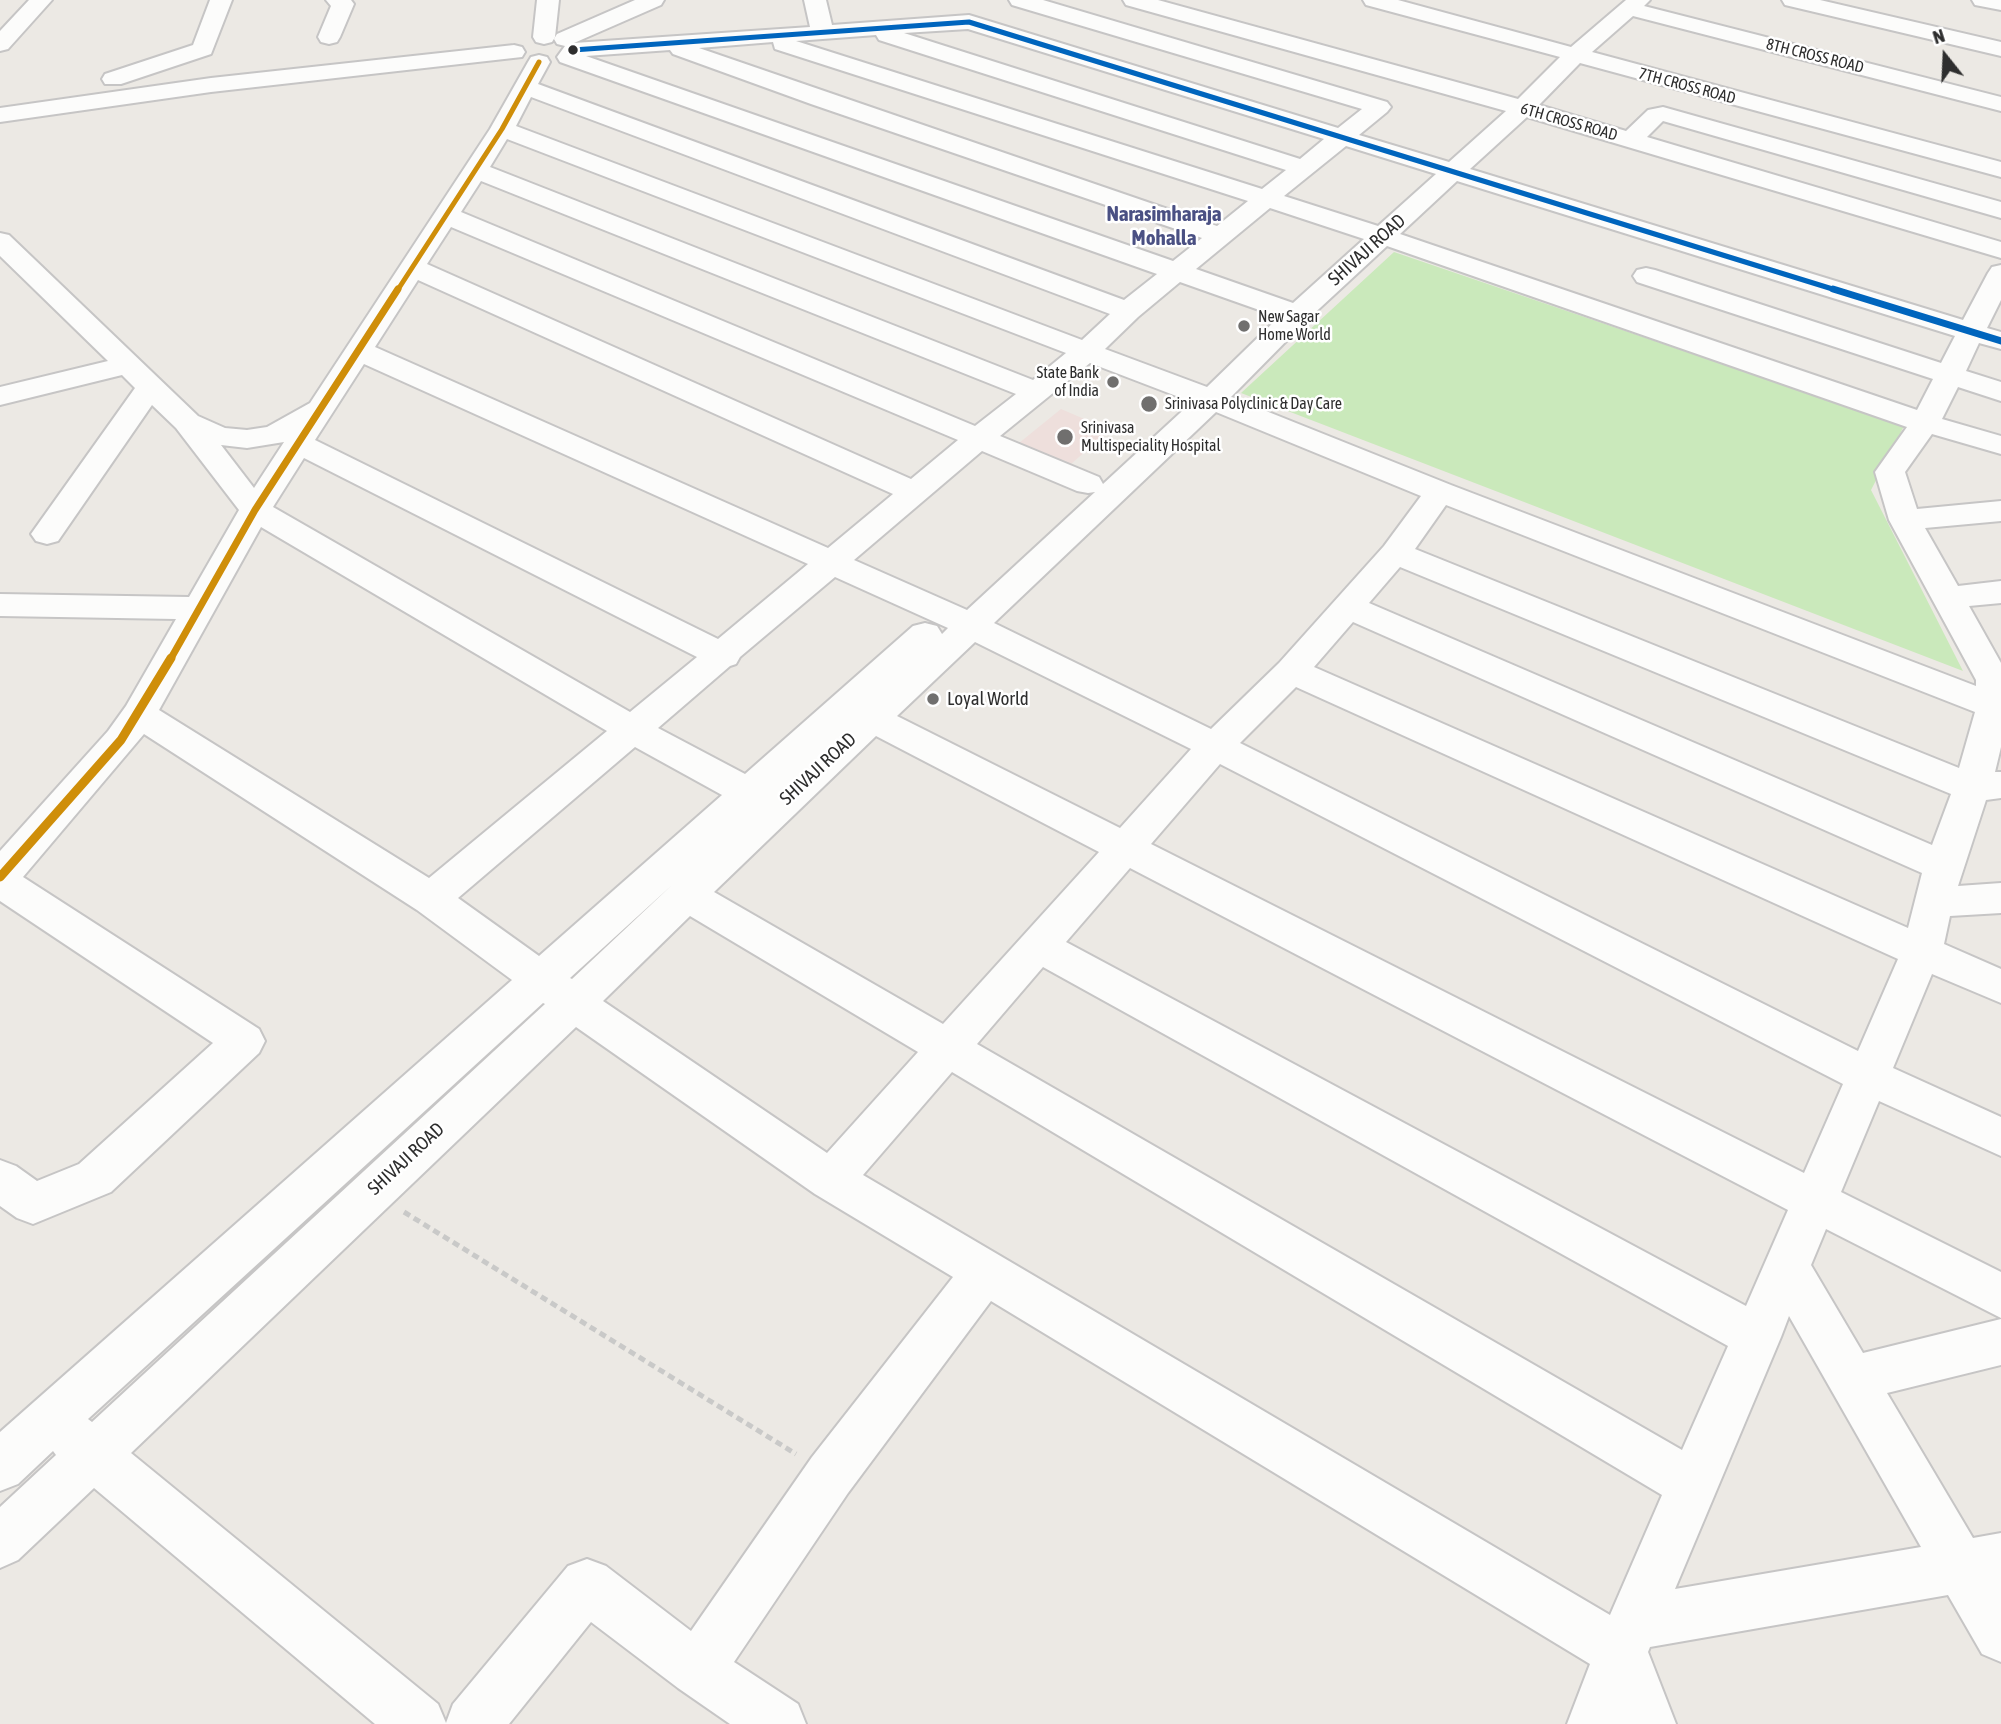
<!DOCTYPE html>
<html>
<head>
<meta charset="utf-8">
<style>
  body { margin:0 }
  #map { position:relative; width:2001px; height:1724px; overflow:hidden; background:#ece9e4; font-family:"Asap Condensed",sans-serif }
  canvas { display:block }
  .north { position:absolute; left:1910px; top:21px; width:70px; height:70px; -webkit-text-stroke:5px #fff; paint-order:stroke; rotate:342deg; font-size:19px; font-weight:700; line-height:28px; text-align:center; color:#2e2e2e }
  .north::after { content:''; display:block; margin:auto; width:24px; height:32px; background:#2e2e2e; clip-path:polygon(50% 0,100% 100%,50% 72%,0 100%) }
</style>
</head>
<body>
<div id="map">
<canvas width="2001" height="1724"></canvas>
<div class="north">N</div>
</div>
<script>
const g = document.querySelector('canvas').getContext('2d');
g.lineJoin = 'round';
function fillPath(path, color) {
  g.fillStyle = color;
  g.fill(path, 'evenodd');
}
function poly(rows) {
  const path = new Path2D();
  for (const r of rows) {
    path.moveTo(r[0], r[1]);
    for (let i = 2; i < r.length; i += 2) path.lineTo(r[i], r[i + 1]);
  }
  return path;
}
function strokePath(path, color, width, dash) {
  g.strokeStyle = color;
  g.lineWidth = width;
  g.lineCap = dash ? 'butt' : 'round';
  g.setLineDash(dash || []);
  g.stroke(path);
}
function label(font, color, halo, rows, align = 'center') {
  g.font = font + ' "Asap Condensed",sans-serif';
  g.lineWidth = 5;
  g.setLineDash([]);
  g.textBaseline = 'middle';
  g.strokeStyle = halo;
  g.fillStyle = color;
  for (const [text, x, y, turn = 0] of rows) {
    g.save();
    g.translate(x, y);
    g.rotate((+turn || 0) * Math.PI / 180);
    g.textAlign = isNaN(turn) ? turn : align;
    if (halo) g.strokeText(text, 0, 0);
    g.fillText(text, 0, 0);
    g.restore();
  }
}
fillPath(poly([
  [1061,409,1110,430,1071,464,1019,443]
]), '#eedfdc');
fillPath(poly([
  [1394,252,1904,426,1871,490,1963,671,1241,393]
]), '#cae9bb');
const minor = poly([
  [29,0,52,0,8,49,0,51,0,31,29,0],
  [210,0,232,0,211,54,121,84,105,84,102,79,105,74,193,45,210,0],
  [326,0,351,0,354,4,340,37,337,42,329,44,321,42,318,37,331,6,326,0],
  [537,0,559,0,555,37,552,42,544,44,536,42,533,37,537,0],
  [635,0,664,0,661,5,574,43,810,27,804,0,826,0,832,25,969,15,1338,128,1362,109,1012,5,1009,0,1043,0,1387,102,1391,107,1387,112,1359,135,1449,162,1506,111,1126,5,1123,0,1158,0,1518,99,1560,57,1366,5,1363,0,1398,0,1571,47,1626,0,1650,0,1644,6,2001,97,2001,111,1633,16,1592,52,2001,162,2001,177,1580,63,1539,105,1626,131,1648,110,1663,107,2001,202,2001,218,1663,121,1647,137,2001,242,2001,258,1527,117,1470,169,1963,320,1988,273,1992,267,2001,265,2001,300,1987,328,2001,332,2001,349,1979,343,1966,371,2001,382,2001,401,1958,387,1942,419,2001,436,2001,454,1932,434,1905,472,1917,509,2001,501,2001,521,1925,528,1958,586,2001,581,2001,603,1969,606,2001,663,2001,747,1995,772,2001,772,2001,798,1986,800,1958,886,2001,883,2001,913,1950,916,1944,944,2001,969,2001,1003,1932,974,1893,1068,2001,1117,2001,1156,1879,1101,1841,1192,2001,1272,2001,1318,1826,1229,1811,1265,1863,1353,2001,1319,2001,1365,1887,1393,1973,1538,2001,1533,2001,1662,1982,1654,1948,1595,1650,1647,1648,1652,1676,1724,1567,1724,1590,1664,991,1301,848,1493,734,1662,798,1704,806,1724,730,1724,678,1688,591,1622,509,1724,375,1724,94,1488,18,1560,0,1568,0,1507,56,1455,53,1451,18,1484,0,1491,0,1432,512,980,417,910,144,734,23,877,259,1029,265,1041,259,1053,111,1192,33,1224,17,1218,0,1206,0,1160,16,1166,37,1181,79,1164,213,1043,0,901,0,851,108,731,126,706,176,619,0,616,0,594,189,597,239,510,176,428,152,405,58,541,47,544,36,541,31,534,135,388,122,375,0,405,0,387,108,361,0,256,0,233,9,235,198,416,225,428,247,430,267,427,310,403,490,129,528,62,531,57,539,55,547,57,550,62,538,84,1124,300,1157,274,560,62,557,57,565,46,557,44,554,39,557,34,635,0],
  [968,29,1324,139,1300,159,904,33,968,29],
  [876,35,879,40,1286,170,1262,189,796,41,876,35],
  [773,42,775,49,1248,201,1217,226,699,48,773,42],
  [670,50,673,54,811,104,1202,238,1173,261,586,56,670,50],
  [531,97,1110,314,1082,340,516,126,531,97],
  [507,139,1066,353,1033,380,490,167,507,139],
  [1346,146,1436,174,1378,226,1284,196,1346,146],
  [481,181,1016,394,975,426,461,212,481,181],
  [1457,181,1955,336,1941,363,1655,270,1646,268,1637,270,1633,276,1637,282,1933,379,1917,410,1400,234,1457,181],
  [1270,208,1364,239,1293,303,1196,269,1270,208],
  [451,227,958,440,911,479,427,264,451,227],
  [1387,246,1907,427,1875,472,1889,520,1976,680,1976,686,1451,485,1231,397,1307,320,1387,246],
  [418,280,893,494,828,548,375,347,418,280],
  [1180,282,1279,317,1207,387,1105,349,1138,317,1180,282],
  [1090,363,1192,402,1103,484,1099,477,1000,436,1090,363],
  [364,364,808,564,718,639,315,440,364,364],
  [1216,412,1421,496,1384,546,1279,663,1211,729,994,623,1216,412],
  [284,442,254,488,221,445,247,448,284,442],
  [982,451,1077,491,1088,493,1095,492,967,610,854,560,982,451],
  [304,458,697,657,630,712,273,507,304,458],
  [1446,505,1975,712,1959,768,1415,549,1446,505],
  [261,527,607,731,429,878,159,710,261,527],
  [1400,567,1951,794,1932,845,1369,603,1400,567],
  [835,577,948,628,942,634,937,626,925,623,913,626,745,774,658,728,730,666,736,664,740,657,835,577],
  [1353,622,1922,873,1908,928,1314,667,1353,622],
  [975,642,1191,749,1120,828,897,716,975,642],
  [1296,687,1898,959,1858,1051,1240,743,1296,687],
  [876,736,1099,852,943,1024,714,892,876,736],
  [635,747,722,795,539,956,458,898,635,747],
  [1220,764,1843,1084,1804,1173,1151,844,1220,764],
  [1130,868,1788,1210,1746,1306,1066,942,1130,868],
  [672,885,572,979,570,978,672,885],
  [690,916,918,1052,827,1153,603,1001,690,916],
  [1043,967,1728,1346,1682,1450,977,1044,1043,967],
  [543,1003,545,1004,92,1422,88,1419,543,1003],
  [576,1027,815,1194,953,1277,812,1457,691,1631,606,1566,587,1559,568,1566,453,1704,446,1723,438,1704,131,1453,576,1027],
  [952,1072,1662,1495,1610,1615,863,1175,952,1072],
  [1789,1316,1921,1547,1675,1589,1781,1337,1789,1316],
  [1782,0,1820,0,2001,42,2001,56,1785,5,1782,0],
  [1972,0,2001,0,2001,10,1975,5,1972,0],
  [514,45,522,47,525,52,522,57,211,92,0,122,0,108,211,78,514,45]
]);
strokePath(minor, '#c6c5c5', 4);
strokePath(poly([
  [404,1212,796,1454]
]), '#c9c9c8', 5, [7, 4.5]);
fillPath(minor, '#fcfcfb');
strokePath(poly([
  [573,50,969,22,1839,291]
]), '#0065bd', 5);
strokePath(poly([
  [1833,289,2001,341]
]), '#0065bd', 7);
strokePath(poly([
  [397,291,502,129,539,62]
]), '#cf8e09', 5);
strokePath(poly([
  [170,660,255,510,398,289]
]), '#cf8e09', 7);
strokePath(poly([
  [0,877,121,740,171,658]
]), '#cf8e09', 9);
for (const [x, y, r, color] of [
  [573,50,6,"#2e2e2e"],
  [1244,326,7,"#706f6e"],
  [1113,382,7,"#706f6e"],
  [1149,404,9,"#706f6e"],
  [1065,437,9,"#706f6e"],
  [933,699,7,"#706f6e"]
]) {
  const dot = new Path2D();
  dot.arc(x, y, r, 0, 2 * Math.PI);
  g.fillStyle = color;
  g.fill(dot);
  strokePath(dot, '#fff', 2.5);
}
label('16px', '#2e2e2e', '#fff', [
  ["8TH CROSS ROAD",1815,56,14],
  ["7TH CROSS ROAD",1687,86,15],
  ["6TH CROSS ROAD",1569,122,16]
]);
label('16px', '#2e2e2e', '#fff', [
  ["New Sagar",1258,317],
  ["Home World",1258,335],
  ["State Bank",1099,373,"right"],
  ["of India",1099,391,"right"],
  ["Srinivasa Polyclinic & Day Care",1165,404],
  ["Srinivasa",1081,428],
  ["Multispeciality Hospital",1081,446]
], 'left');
label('19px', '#2e2e2e', '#fff', [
  ["SHIVAJI ROAD",1367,250,-42],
  ["SHIVAJI ROAD",818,769,-43],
  ["SHIVAJI ROAD",406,1159,-43]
]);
label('19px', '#2e2e2e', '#fff', [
  ["Loyal World",947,699]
], 'left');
label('bold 21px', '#4a5083', '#fff', [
  ["Narasimharaja",1164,214],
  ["Mohalla",1164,238]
]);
</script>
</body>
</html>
